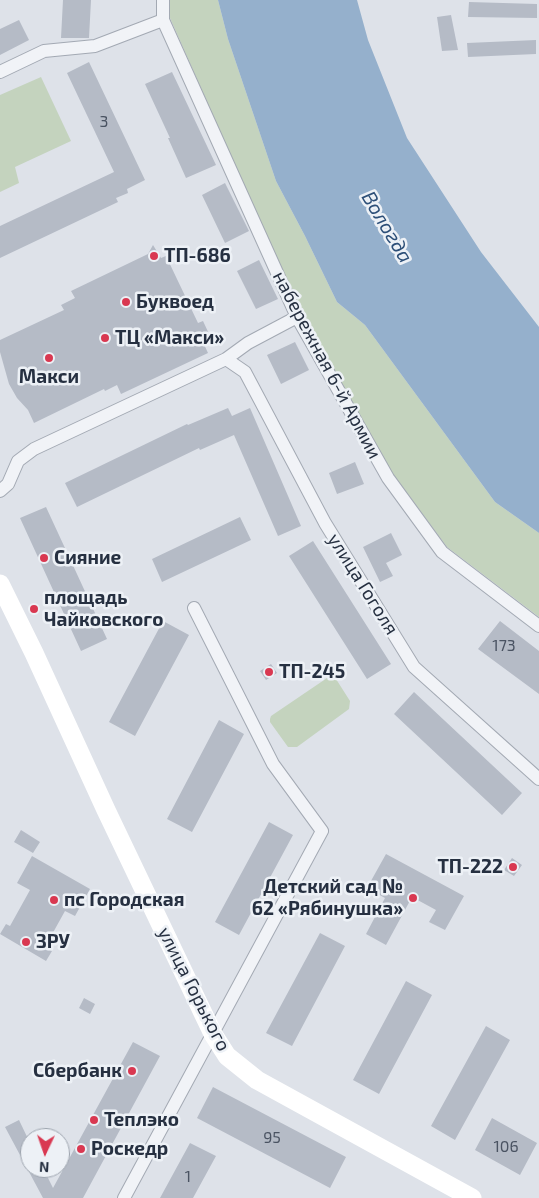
<!DOCTYPE html>
<html>
<head>
<meta charset="utf-8">
<style>
  body { margin:0 }
  #map { position:relative; width:539px; height:1198px; overflow:hidden; background:#dee2e9; font-family:"Exo 2",sans-serif }
  canvas { display:block }
  .north { position:absolute; left:20px; top:1128px; width:50px; height:50px; box-sizing:border-box; background:#edf1f6; border:1px solid #9da4ae; border-radius:50%; rotate:183deg; font-size:14px; font-weight:700; line-height:20px; text-align:center; color:#263041 }
  .north::after { content:''; display:block; margin:auto; width:18px; height:22px; background:#d93851; clip-path:polygon(50% 0,100% 100%,50% 72%,0 100%) }
</style>
</head>
<body>
<div id="map">
<canvas width="539" height="1198"></canvas>
<div class="north">N</div>
</div>
<script>
const g = document.querySelector('canvas').getContext('2d');
g.lineJoin = 'round';
function fillPath(path, color) {
  g.fillStyle = color;
  g.fill(path, 'evenodd');
}
function poly(rows) {
  const path = new Path2D();
  for (const r of rows) {
    path.moveTo(r[0], r[1]);
    for (let i = 2; i < r.length; i += 2) path.lineTo(r[i], r[i + 1]);
  }
  return path;
}
function strokePath(path, color, width, dash) {
  g.strokeStyle = color;
  g.lineWidth = width;
  g.lineCap = dash ? 'butt' : 'round';
  g.setLineDash(dash || []);
  g.stroke(path);
}
function label(font, color, halo, rows, align = 'center') {
  g.font = font + ' "Exo 2",sans-serif';
  g.lineWidth = 5;
  g.setLineDash([]);
  g.textBaseline = 'middle';
  g.strokeStyle = halo;
  g.fillStyle = color;
  for (const [text, x, y, turn = 0] of rows) {
    g.save();
    g.translate(x, y);
    g.rotate((+turn || 0) * Math.PI / 180);
    g.textAlign = isNaN(turn) ? turn : align;
    if (halo) g.strokeText(text, 0, 0);
    g.fillText(text, 0, 0);
    g.restore();
  }
}
fillPath(poly([
  [170,0,218,0,228,39,276,181,305,236,337,302,365,325,495,502,539,533,539,617,447,547,393,474,301,315,170,18],
  [41,77,71,141,15,167,19,183,0,192,0,95],
  [330,676,336,679,350,701,349,709,297,747,288,747,270,722,270,719,271,716]
]), '#c4d3be');
fillPath(poly([
  [218,0,357,0,368,40,407,138,481,252,539,327,539,533,495,502,365,325,337,302,305,236,276,181,228,39]
]), '#95b0cc');
fillPath(poly([
  [63,0,91,0,89,38,61,38],
  [469,2,537,4,537,18,468,17],
  [451,15,458,50,442,51,437,17],
  [19,20,29,40,0,55,0,29],
  [536,40,536,54,468,57,467,43],
  [89,62,145,180,127,189,128,193,116,198,118,202,0,258,0,226,114,172,67,73],
  [172,72,216,165,186,178,168,138,170,138,145,84],
  [225,183,249,231,225,243,202,195],
  [153,245,161,258,166,256,198,323,203,321,210,336,202,340,208,353,121,394,117,385,105,391,104,389,34,423,28,410,17,398,9,384,0,352,0,340,64,310,61,305,75,298,71,291,148,254],
  [259,260,278,299,256,309,237,271],
  [295,342,309,370,281,384,267,355],
  [228,408,232,416,250,408,301,526,278,536,234,435,200,450,199,448,77,507,65,483,187,424,188,425],
  [355,462,364,484,337,494,329,473],
  [46,507,107,639,81,651,20,518],
  [240,517,251,540,162,582,152,559],
  [391,533,402,555,386,563,393,576,380,582,363,547],
  [313,541,391,664,367,679,289,556],
  [163,621,189,635,135,736,109,722],
  [500,621,539,651,539,694,478,649],
  [271,664,277,673,266,680,260,671],
  [414,692,522,793,502,815,394,714],
  [219,720,244,734,192,832,167,819],
  [269,822,293,835,239,935,215,922],
  [21,830,40,842,33,853,14,842],
  [386,854,464,896,445,930,429,922,436,910,412,897,386,945,366,934,385,898,367,888],
  [32,856,90,889,75,916,65,911,45,947,52,951,46,961,0,934,6,924,10,926,30,890,17,883],
  [512,858,522,865,514,876,504,870],
  [320,933,345,946,292,1046,266,1033],
  [406,981,432,995,379,1094,353,1080],
  [84,998,95,1004,90,1014,79,1008],
  [486,1026,510,1040,455,1140,431,1126],
  [133,1042,160,1056,83,1198,43,1198,5,1127,19,1120,30,1143,30,1168,43,1168,53,1188],
  [213,1087,346,1157,330,1188,197,1118],
  [492,1118,537,1143,520,1175,475,1150],
  [190,1143,216,1156,193,1198,160,1198]
]), '#b5bbc6');
const street = poly([
  [163,0,163,20,297,317,388,478,442,552,539,626],
  [0,72,44,51,95,46,163,20],
  [226,359,245,372,325,523,414,667,539,779],
  [0,491,8,484,18,461,34,449,226,359,248,343,297,317],
  [124,1198,322,831,273,764,194,608]
]);
strokePath(street, '#a3a9b3', 14);
strokePath(street, '#f1f3f7', 12);
strokePath(poly([
  [0,584,34,653,106,810,213,1034,227,1056,257,1080,472,1198]
]), '#fff', 19);
for (const [x, y, r, color] of [
  [154,256,5,"#d93851"],
  [126,302,5,"#d93851"],
  [105,338,5,"#d93851"],
  [49,358,5,"#d93851"],
  [44,558,5,"#d93851"],
  [34,609,5,"#d93851"],
  [269,672,5,"#d93851"],
  [513,867,5,"#d93851"],
  [413,898,5,"#d93851"],
  [54,900,5,"#d93851"],
  [26,942,5,"#d93851"],
  [132,1071,5,"#d93851"],
  [94,1120,5,"#d93851"],
  [81,1149,5,"#d93851"]
]) {
  const dot = new Path2D();
  dot.arc(x, y, r, 0, 2 * Math.PI);
  g.fillStyle = color;
  g.fill(dot);
  strokePath(dot, '#edf1f6', 2);
}
label('16px', '#4a5362', null, [
  ["3",104,122],
  ["173",504,646],
  ["95",272,1138],
  ["106",506,1147],
  ["1",188,1177]
]);
label('bold 19px', '#263041', '#edf1f6', [
  ["ТП-686",164,256],
  ["Буквоед",136,302],
  ["ТЦ «Макси»",115,338],
  ["Макси",49,377,"center"],
  ["Сияние",54,558],
  ["площадь",44,598],
  ["Чайковского",44,620],
  ["ТП-245",279,672],
  ["ТП-222",503,867,"right"],
  ["Детский сад №",403,887,"right"],
  ["62 «Рябинушка»",403,909,"right"],
  ["пс Городская",64,900],
  ["ЗРУ",36,942],
  ["Сбербанк",122,1071,"right"],
  ["Теплэко",104,1120],
  ["Роскедр",91,1149]
], 'left');
label('19px', '#263041', '#edf1f6', [
  ["набережная 6-й Армии",327,365,62],
  ["улица Гоголя",363,584,58],
  ["улица Горького",194,989,63]
]);
label('italic 20px', '#2d4f78', '#edf1f6', [
  ["Вологда",387,227,59]
]);
</script>
</body>
</html>
